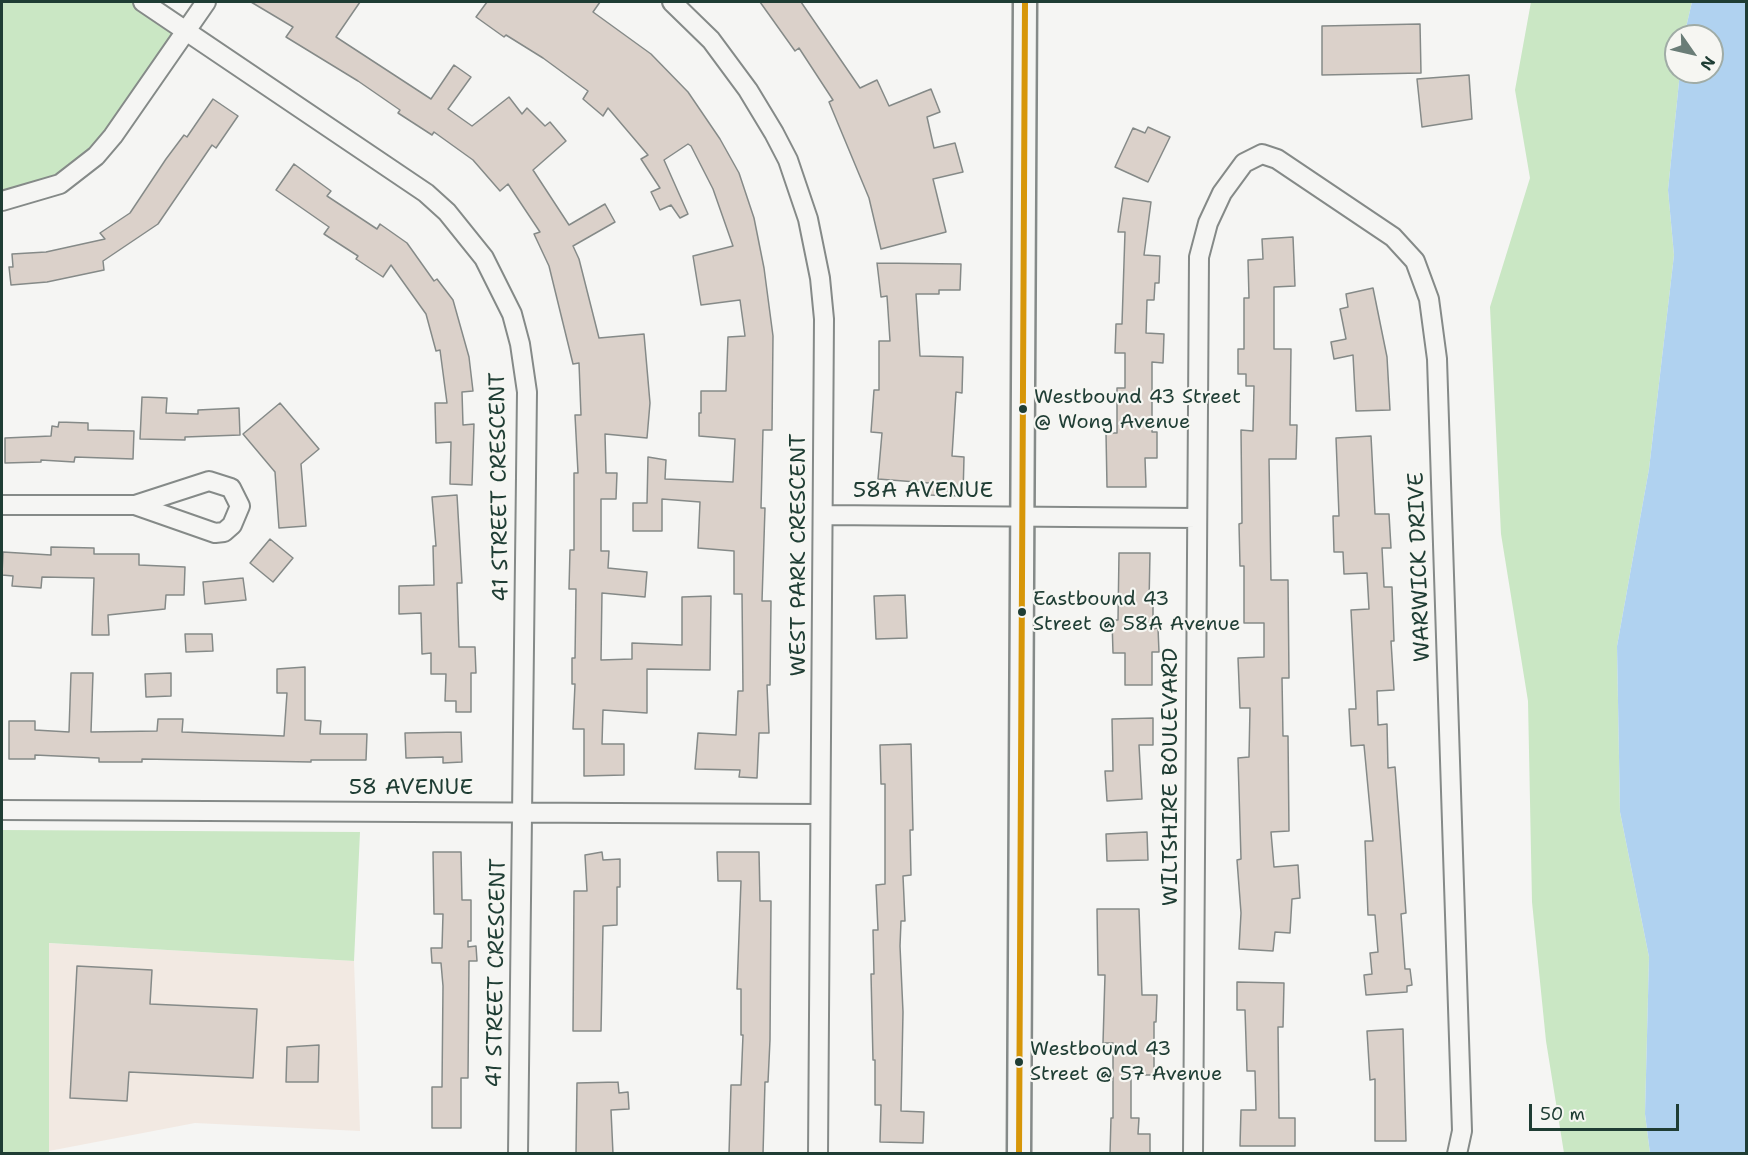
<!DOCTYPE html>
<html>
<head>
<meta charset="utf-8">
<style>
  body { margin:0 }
  #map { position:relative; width:1748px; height:1155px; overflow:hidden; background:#f5f5f3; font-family:"Shantell Sans",sans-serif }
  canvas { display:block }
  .frame { position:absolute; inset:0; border:3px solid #1f3d34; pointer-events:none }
  .north { position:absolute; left:1664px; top:24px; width:60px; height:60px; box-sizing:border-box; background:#f6f6f2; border:2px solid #a0aca6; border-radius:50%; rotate:124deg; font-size:16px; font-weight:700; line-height:24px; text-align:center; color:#1f3d34 }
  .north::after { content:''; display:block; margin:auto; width:21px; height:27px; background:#6a7d77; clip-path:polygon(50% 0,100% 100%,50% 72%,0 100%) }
  .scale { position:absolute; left:1529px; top:1104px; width:150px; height:27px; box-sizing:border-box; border:3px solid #1f3d34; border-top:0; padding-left:8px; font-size:18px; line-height:21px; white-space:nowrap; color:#1f3d34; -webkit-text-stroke:4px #f6f6f2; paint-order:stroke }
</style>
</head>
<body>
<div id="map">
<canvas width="1748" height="1155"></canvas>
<div class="frame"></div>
<div class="north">N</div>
<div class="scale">50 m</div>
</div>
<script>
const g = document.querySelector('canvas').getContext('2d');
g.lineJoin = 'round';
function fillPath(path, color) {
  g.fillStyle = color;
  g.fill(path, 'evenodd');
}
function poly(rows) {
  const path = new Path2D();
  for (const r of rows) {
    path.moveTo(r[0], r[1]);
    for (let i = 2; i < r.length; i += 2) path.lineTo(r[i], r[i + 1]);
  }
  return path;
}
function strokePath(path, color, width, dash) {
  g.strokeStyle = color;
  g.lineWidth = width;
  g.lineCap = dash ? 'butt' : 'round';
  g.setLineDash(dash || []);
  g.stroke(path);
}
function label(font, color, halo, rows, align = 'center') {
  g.font = font + ' "Shantell Sans",sans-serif';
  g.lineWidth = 4.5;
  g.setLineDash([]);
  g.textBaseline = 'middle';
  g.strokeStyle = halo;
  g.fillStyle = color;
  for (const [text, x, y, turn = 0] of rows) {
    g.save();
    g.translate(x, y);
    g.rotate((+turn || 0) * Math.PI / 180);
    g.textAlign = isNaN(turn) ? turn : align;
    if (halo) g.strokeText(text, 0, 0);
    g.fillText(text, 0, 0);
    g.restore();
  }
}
fillPath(poly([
  [48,943,354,961,360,1131,195,1123,49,1151]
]), '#f2e9e2');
fillPath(poly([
  [2,2,143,2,186,31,77,172,2,201],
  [1531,2,1692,2,1684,36,1676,36,1676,72,1680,72,1668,190,1674,255,1649,469,1617,646,1620,812,1649,957,1645,1114,1650,1153,1564,1153,1546,1041,1532,902,1528,701,1501,534,1490,307,1530,178,1515,90],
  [2,830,360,832,354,961,49,943,49,1153,2,1153]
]), '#cae7c4');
fillPath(poly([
  [1692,2,1746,2,1746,1154,1650,1153,1645,1114,1649,957,1620,812,1617,646,1649,469,1674,255,1668,190,1680,72,1712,72,1712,36,1684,36]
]), '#b0d2f0');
const building = poly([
  [251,2,360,2,336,37,431,99,454,65,471,77,448,109,472,126,509,97,522,114,527,108,545,126,550,122,566,141,533,170,569,225,605,204,615,222,573,246,579,259,599,338,644,334,650,403,647,438,605,434,606,473,617,473,616,499,601,499,601,551,609,551,608,568,647,572,645,597,602,593,601,660,632,659,632,643,682,645,682,597,711,596,710,670,647,669,647,713,603,710,602,744,624,744,624,775,584,776,584,729,573,729,575,684,572,684,572,658,575,658,576,589,569,589,570,550,574,550,574,473,578,473,575,415,581,415,579,363,573,364,549,266,534,234,540,232,508,184,500,191,473,160,434,132,432,135,398,113,400,110,358,81,286,37,293,27,251,2],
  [487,2,600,2,593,12,651,54,688,92,720,139,739,173,754,218,764,268,773,336,772,430,763,430,761,508,765,508,762,601,771,601,770,685,767,685,769,733,759,733,757,778,739,777,740,770,695,769,698,733,736,735,738,691,743,691,742,594,734,594,734,551,698,548,700,502,662,499,662,531,633,531,633,503,647,503,648,457,666,460,665,479,733,482,735,439,699,436,699,413,701,413,701,391,726,391,728,337,745,336,740,300,701,305,693,256,733,246,713,189,691,146,688,144,664,160,688,214,680,218,671,205,660,210,651,192,660,188,641,159,648,155,608,108,603,116,583,99,588,91,543,58,506,35,504,37,476,17,487,2],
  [760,2,801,2,860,88,877,80,889,106,931,89,940,112,927,117,934,148,955,143,963,172,933,179,946,232,881,249,869,198,829,102,833,100,799,48,795,51,760,2],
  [1420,24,1421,73,1322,75,1322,26,1420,24],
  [1469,75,1472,119,1422,127,1417,79,1469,75],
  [213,99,238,116,216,148,212,145,158,224,103,261,104,270,47,282,11,285,9,267,13,267,12,254,46,252,105,239,100,233,130,213,166,159,184,135,187,137,213,99],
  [1148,127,1170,137,1148,182,1115,167,1133,128,1145,133,1148,127],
  [294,164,331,191,327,196,377,229,380,224,407,243,434,281,437,279,453,300,469,357,473,391,462,392,463,425,474,424,472,485,450,484,451,442,436,443,435,403,447,403,440,350,436,351,426,314,391,265,383,277,356,259,358,256,324,234,329,227,276,190,294,164],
  [1123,198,1151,202,1144,255,1160,256,1159,283,1155,283,1154,300,1147,300,1146,333,1164,334,1163,363,1152,362,1152,432,1157,432,1157,458,1145,458,1146,487,1107,487,1106,433,1117,433,1117,388,1125,388,1125,353,1115,353,1116,324,1122,324,1125,232,1118,232,1123,198],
  [1293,237,1295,286,1274,287,1274,349,1291,349,1290,425,1297,425,1296,459,1269,459,1271,580,1288,580,1289,678,1282,678,1283,736,1288,736,1289,831,1271,832,1274,867,1298,865,1300,898,1292,899,1290,933,1275,932,1273,951,1239,949,1241,913,1237,860,1241,859,1238,758,1249,757,1250,708,1240,708,1238,658,1264,657,1264,623,1244,623,1244,566,1240,566,1239,524,1242,523,1241,430,1253,431,1254,386,1246,386,1246,374,1238,374,1238,349,1244,349,1244,298,1249,298,1248,260,1263,259,1262,239,1293,237],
  [877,263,961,264,960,290,939,290,939,294,916,294,920,356,963,357,962,393,956,392,952,456,964,457,963,496,929,495,929,483,878,479,882,433,871,432,874,390,879,390,879,341,890,341,887,296,881,297,877,263],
  [1373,288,1387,357,1390,410,1356,411,1353,355,1334,359,1331,342,1346,339,1340,309,1348,307,1346,294,1373,288],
  [142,397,167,398,166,413,198,414,198,410,239,408,240,435,185,437,185,440,140,439,142,397],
  [280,403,319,449,301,464,306,526,279,528,275,472,243,434,280,403],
  [59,422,88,423,88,430,134,431,133,459,75,457,74,462,41,460,41,462,5,463,5,438,51,436,52,426,58,427,59,422],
  [1371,436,1375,514,1389,514,1391,548,1382,548,1384,587,1392,587,1394,641,1391,641,1394,690,1377,691,1378,725,1387,724,1388,768,1395,767,1406,913,1401,914,1405,969,1410,969,1412,985,1407,986,1407,992,1366,995,1364,975,1372,974,1370,953,1378,952,1375,915,1368,915,1365,841,1373,841,1364,745,1351,746,1349,709,1356,709,1351,610,1369,609,1367,573,1344,574,1343,552,1334,552,1333,516,1339,516,1336,438,1371,436],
  [457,495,462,583,457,583,459,647,475,647,476,673,471,673,471,712,456,712,456,701,445,701,446,674,431,674,431,653,422,654,421,613,399,614,399,586,434,585,433,546,436,546,432,497,457,495],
  [270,539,293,558,273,582,250,563,270,539],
  [51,547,94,548,94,554,139,554,139,565,185,567,184,595,166,595,165,609,108,615,109,635,92,635,94,578,42,577,41,588,12,586,13,576,2,575,3,552,51,555,51,547],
  [1119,553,1150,553,1149,603,1153,602,1153,629,1158,628,1159,652,1152,652,1152,685,1125,685,1125,653,1113,653,1112,620,1118,620,1119,553],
  [243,578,246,600,205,604,203,582,243,578],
  [905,595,907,638,876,639,874,596,905,595],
  [185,634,212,634,213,651,186,652,185,634],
  [305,667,305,720,321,721,320,734,367,734,366,760,311,760,311,762,142,759,142,762,99,762,99,758,35,755,35,759,9,759,9,721,35,721,35,730,69,732,71,673,93,673,91,732,157,731,158,719,183,719,182,732,284,736,287,693,277,693,277,669,305,667],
  [171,673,171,696,146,697,145,674,171,673],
  [1153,718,1153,745,1139,745,1142,799,1107,801,1105,771,1113,771,1112,719,1153,718],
  [461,732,462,762,443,763,443,757,406,758,405,733,461,732],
  [911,744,913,830,910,830,911,875,903,876,905,921,901,921,900,946,903,1012,901,1111,924,1112,923,1143,880,1142,881,1105,875,1105,875,1060,873,1060,871,974,874,974,873,930,878,930,876,885,885,884,885,784,881,784,880,745,911,744],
  [1147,832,1148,860,1107,861,1106,834,1147,832],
  [433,852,461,852,462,900,471,900,471,941,468,941,468,947,476,946,477,961,469,961,468,1078,461,1078,461,1128,432,1128,432,1087,442,1087,443,986,441,963,432,963,431,948,442,948,443,914,434,914,433,852],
  [602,852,603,860,620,859,620,887,617,887,617,925,603,926,601,1031,573,1031,574,891,587,891,585,855,602,852],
  [717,852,759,852,760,901,771,901,770,1040,768,1082,765,1082,763,1154,729,1154,731,1085,741,1085,743,1035,741,1035,741,989,737,989,741,881,718,881,717,852],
  [1097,909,1139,909,1142,995,1157,995,1156,1022,1154,1022,1154,1075,1131,1075,1131,1118,1139,1118,1138,1134,1150,1134,1150,1154,1110,1154,1111,1118,1113,1118,1113,1043,1103,1043,1105,975,1098,975,1097,909],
  [77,966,152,970,150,1004,257,1009,253,1078,129,1072,127,1101,70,1098,77,966],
  [1237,982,1284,983,1283,1027,1278,1027,1279,1118,1295,1118,1295,1146,1240,1146,1241,1110,1256,1110,1255,1071,1247,1071,1245,1010,1237,1010,1237,982],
  [1403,1029,1406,1141,1375,1141,1375,1079,1370,1080,1367,1031,1403,1029],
  [319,1045,318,1082,286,1082,287,1047,319,1045],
  [618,1082,619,1093,628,1092,629,1109,611,1110,613,1154,576,1154,577,1083,618,1082]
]);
fillPath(building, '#dbd1ca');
strokePath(building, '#858a88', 1.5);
const minor = poly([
  [143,2,426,193,447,212,484,258,512,314,520,344,527,392,518,1154],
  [672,2,711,40,748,90,774,133,788,160,808,219,820,278,824,319,818,1154],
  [2,201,60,184,96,156,113,136,206,2],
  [2,505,135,505,209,481,231,488,240,506,232,525,224,532,215,533,135,505],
  [823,515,1197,518],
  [2,810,820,814],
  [1193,1154,1199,257,1208,223,1222,193,1244,163,1262,154,1277,159,1393,237,1415,261,1429,299,1437,359,1462,1131,1457,1154]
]);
const tertiary = poly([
  [1019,1154,1025,2]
]);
strokePath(minor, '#858a88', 22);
strokePath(tertiary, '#858a88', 27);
strokePath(minor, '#f5f5f3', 18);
strokePath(tertiary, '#f5f5f3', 22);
strokePath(poly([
  [1019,1154,1025,2]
]), '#d79608', 6);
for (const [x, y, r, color] of [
  [1023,409,5,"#1f3d34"],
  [1022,612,5,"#1f3d34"],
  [1019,1062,5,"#1f3d34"]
]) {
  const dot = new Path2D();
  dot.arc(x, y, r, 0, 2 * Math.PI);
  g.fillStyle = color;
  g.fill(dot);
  strokePath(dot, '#f6f6f2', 2);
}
label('20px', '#1f3d34', '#f6f6f2', [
  ["Westbound 43 Street",1034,398],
  ["@ Wong Avenue",1034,423],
  ["Eastbound 43",1033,600],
  ["Street @ 58A Avenue",1033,625],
  ["Westbound 43",1030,1050],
  ["Street @ 57 Avenue",1030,1075]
], 'left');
label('22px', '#1f3d34', '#f6f6f2', [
  ["41 STREET CRESCENT",500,487,-91],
  ["58A AVENUE",923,491],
  ["WEST PARK CRESCENT",799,555,-90],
  ["WARWICK DRIVE",1420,567,-92],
  ["WILTSHIRE BOULEVARD",1171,777,-90],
  ["58 AVENUE",411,788],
  ["41 STREET CRESCENT",497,973,-89]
]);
</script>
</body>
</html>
